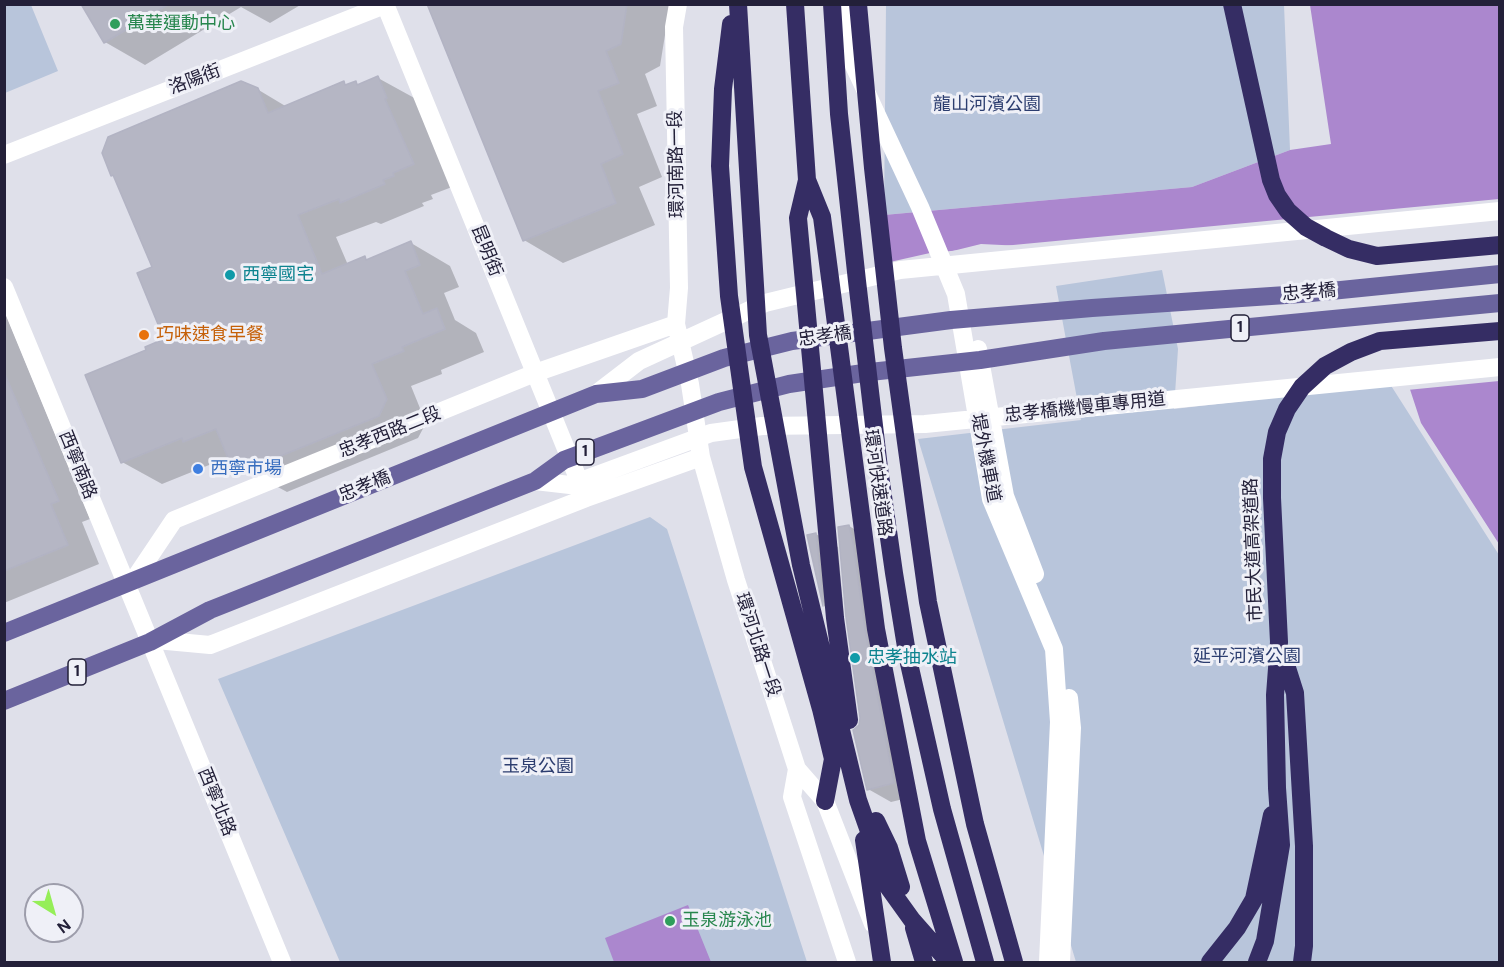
<!DOCTYPE html>
<html>
<head>
<meta charset="utf-8">
<style>
  body { margin:0 }
  #map { position:relative; width:1504px; height:967px; overflow:hidden; background:#dfe0ea; font-family:"DM Sans",sans-serif }
  canvas { display:block }
  .frame { position:absolute; inset:0; border:6px solid #232039; pointer-events:none }
  .north { position:absolute; left:24px; top:883px; width:60px; height:60px; box-sizing:border-box; background:#eff0f7; border:2px solid #9d9dab; border-radius:50%; rotate:143deg; font-size:16px; font-weight:700; line-height:24px; text-align:center; color:#232039 }
  .north::after { content:''; display:block; margin:auto; width:21px; height:27px; background:#95ee58; clip-path:polygon(50% 0,100% 100%,50% 72%,0 100%) }
</style>
</head>
<body>
<div id="map">
<canvas width="1504" height="967"></canvas>
<div class="frame"></div>
<div class="north">N</div>
</div>
<script>
const g = document.querySelector('canvas').getContext('2d');
g.lineJoin = 'round';
function fillPath(path, color) {
  g.fillStyle = color;
  g.fill(path, 'evenodd');
}
function poly(rows) {
  const path = new Path2D();
  for (const r of rows) {
    path.moveTo(r[0], r[1]);
    for (let i = 2; i < r.length; i += 2) path.lineTo(r[i], r[i + 1]);
  }
  return path;
}
function strokePath(path, color, width, dash) {
  g.strokeStyle = color;
  g.lineWidth = width;
  g.lineCap = dash ? 'butt' : 'round';
  g.setLineDash(dash || []);
  g.stroke(path);
}
function label(font, color, halo, rows, align = 'center') {
  g.font = font + ' "DM Sans","Noto Sans TC",sans-serif';
  g.lineWidth = 6;
  g.setLineDash([]);
  g.textBaseline = 'middle';
  g.strokeStyle = halo;
  g.fillStyle = color;
  for (const [text, x, y, turn = 0] of rows) {
    g.save();
    g.translate(x, y);
    g.rotate((+turn || 0) * Math.PI / 180);
    g.textAlign = isNaN(turn) ? turn : align;
    if (halo) g.strokeText(text, 0, 0);
    g.fillText(text, 0, 0);
    g.restore();
  }
}
fillPath(poly([
  [5,4,31,5,58,71,5,93],
  [886,5,1284,5,1290,150,1192,187,884,215],
  [1162,270,1178,349,1174,409,1390,384,1499,555,1499,962,1076,962,918,439,1081,420,1056,286],
  [650,517,667,529,807,962,340,962,218,679]
]), '#b8c5db');
fillPath(poly([
  [1310,5,1499,5,1499,544,1421,423,1353,215,1064,248,981,244,884,268,884,215,1192,187,1290,150,1331,144],
  [688,905,711,962,614,962,605,938]
]), '#ab87ce');
fillPath(poly([
  [1499,199,1499,381,1407,390,1351,219,1064,251,992,247],
  [972,249,885,271,881,264,930,253]
]), '#dfe0ea');
fillPath(poly([
  [83,4,302,4,270,23,241,7,145,65,105,42],
  [428,4,670,4,660,66,645,74,657,106,637,114,662,177,639,187,655,225,563,263,524,240],
  [378,78,418,100,452,187,431,195,433,199,422,203,424,206,381,224,376,222,336,237,348,265,364,258,369,261,411,243,450,266,459,287,444,293,455,320,476,333,484,352,441,370,442,374,411,386,426,423,418,438,287,492,230,461,224,464,219,461,162,484,122,462,148,351,166,339,154,268,257,89,287,107,344,83,348,86,356,83,360,85],
  [4,310,90,519,82,522,99,564,4,603],
  [849,526,871,539,887,644,916,796,891,802,868,789,861,726],
  [816,534,838,547,844,617,824,606,813,562]
]), '#0003');
const building = poly([
  [81,4,169,4,104,43,81,4],
  [427,4,627,4,621,44,606,51,619,83,598,91,623,154,601,164,616,203,523,241,427,4],
  [378,76,387,98,385,99,414,164,393,173,394,176,383,180,385,184,340,203,339,199,298,215,322,274,365,256,366,260,411,241,420,265,405,271,423,314,437,308,445,329,402,347,404,351,372,364,387,399,379,416,246,470,230,463,216,429,183,442,182,438,121,463,85,375,146,350,145,347,164,339,137,273,152,267,113,175,111,176,102,153,108,137,241,81,258,88,268,113,344,81,345,85,356,81,357,85,378,76],
  [4,372,59,501,51,504,68,545,4,571,4,372],
  [849,525,853,543,865,630,894,783,867,790,853,730,859,725,860,718,846,617,838,527,849,525],
  [816,533,823,606,807,535,816,533]
]);
fillPath(building, '#b5b6c4');
strokePath(building, '#b2b3c3', 1.5);
strokePath(poly([
  [385,4,584,493],
  [678,4,674,27,679,288,676,324,690,384,701,457,736,580,797,769,792,797,847,962],
  [844,4,844,18,852,35],
  [833,21,920,207,956,294,991,499,1054,649,1059,722,1048,962],
  [4,155,385,5],
  [4,287,282,962],
  [978,349,1005,496,1035,574],
  [596,394,639,361,765,303,900,270,1500,211],
  [535,481,570,485,711,433,762,426,925,424,1500,367],
  [133,581,174,520,535,373,676,324],
  [156,640,210,645,586,498,701,457],
  [797,769,825,801,873,924],
  [1061,962,1072,728,1069,698]
]), '#fff', 18);
strokePath(poly([
  [4,633,596,394,642,389,724,358,792,341,951,320,1092,308,1301,294,1500,274],
  [4,701,150,642,210,610,535,481,564,460,719,402,789,384,870,372,980,360,1104,341,1500,303]
]), '#6a649e', 18);
strokePath(poly([
  [738,4,758,335,801,565,858,800,889,888,912,920,949,962],
  [795,4,807,180,822,217,876,629,917,841,954,962],
  [832,4,839,114,857,281,879,468,894,573,908,659,942,809,985,962],
  [858,4,873,168,893,348,928,602,975,824,1014,962],
  [1232,4,1271,180,1277,195,1288,211,1306,227,1326,238,1349,249,1377,256,1500,245],
  [731,24,723,89,720,166,729,296,753,467,821,709,833,759,825,801],
  [807,180,798,218,835,618,849,720],
  [1282,652,1295,693,1304,846,1304,946,1302,962],
  [876,821,889,848,901,887],
  [864,840,882,962],
  [914,928,924,962],
  [1210,962,1237,928,1254,899,1272,815],
  [1257,962,1265,941,1281,845,1277,788,1275,695,1279,642,1272,498,1272,459,1277,432,1287,409,1302,387,1325,366,1351,352,1380,341,1500,331]
]), '#352d64', 18);
for (const [x, y, r, color] of [
  [115,24,6,"#2e9e5b"],
  [230,275,6,"#0f9aa8"],
  [144,335,6,"#e8710a"],
  [198,469,6,"#3f7fe0"],
  [855,658,6,"#0f9aa8"],
  [670,921,6,"#2e9e5b"]
]) {
  const dot = new Path2D();
  dot.arc(x, y, r, 0, 2 * Math.PI);
  g.fillStyle = color;
  g.fill(dot);
  strokePath(dot, '#eff0f7', 2);
}
for (const [x, y, w] of [
  [1240,328,18],
  [585,452,18],
  [77,672,18]
]) {
  const box = new Path2D();
  box.roundRect(x - w / 2, y - 13, w, 26, 4.5);
  g.fillStyle = '#eff0f7';
  g.fill(box);
  strokePath(box, '#232039', 1.5);
}
label('bold 16px', '#232039', null, [
  ["1",1240,328],
  ["1",585,452],
  ["1",77,672]
]);
label('18px', '#27864d', '#eff0f7', [
  ["萬華運動中心",127,24],
  ["玉泉游泳池",682,921]
], 'left');
label('18px', '#232039', '#eff0f7', [
  ["洛陽街",195,80,-21],
  ["環河南路一段",677,164,-91],
  ["昆明街",486,251,68],
  ["忠孝橋",1309,293,-5],
  ["忠孝橋",825,337,-8],
  ["忠孝橋機慢車專用道",1085,408,-6],
  ["忠孝西路二段",390,433,-22],
  ["堤外機車道",985,458,79],
  ["西寧南路",77,465,68],
  ["環河快速道路",877,483,82],
  ["忠孝橋",365,487,-22],
  ["市民大道高架道路",1254,550,-92],
  ["環河北路一段",757,645,72],
  ["西寧北路",216,802,68]
]);
label('18px', '#2c3d6f', '#eff0f7', [
  ["龍山河濱公園",987,105],
  ["延平河濱公園",1247,657],
  ["玉泉公園",538,767]
]);
label('18px', '#0d838f', '#eff0f7', [
  ["西寧國宅",242,275],
  ["忠孝抽水站",867,658]
], 'left');
label('18px', '#c56008', '#eff0f7', [
  ["巧味速食早餐",156,335]
], 'left');
label('18px', '#366cbe', '#eff0f7', [
  ["西寧市場",210,469]
], 'left');
</script>
</body>
</html>
